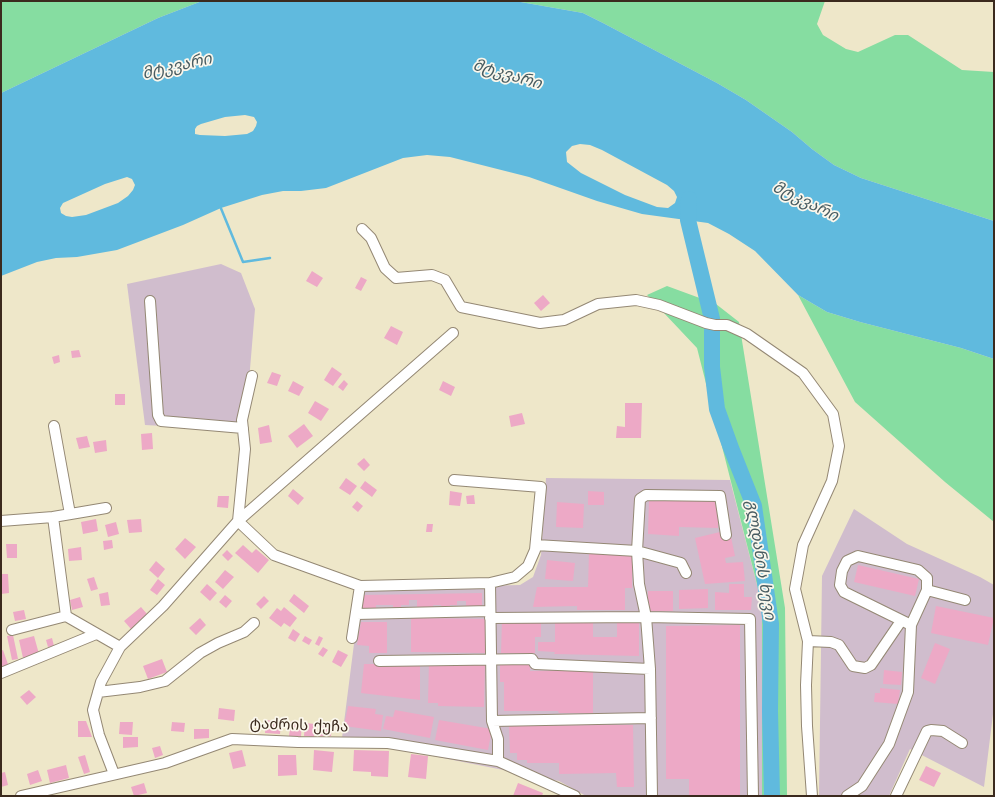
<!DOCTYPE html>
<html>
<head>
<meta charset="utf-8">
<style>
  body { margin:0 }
  #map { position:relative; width:995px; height:797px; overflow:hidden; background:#eee7c9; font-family:"Shantell Sans",sans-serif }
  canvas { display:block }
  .frame { position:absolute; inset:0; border:2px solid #3b2a1e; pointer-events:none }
</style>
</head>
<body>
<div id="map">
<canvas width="995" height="797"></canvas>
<div class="frame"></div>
</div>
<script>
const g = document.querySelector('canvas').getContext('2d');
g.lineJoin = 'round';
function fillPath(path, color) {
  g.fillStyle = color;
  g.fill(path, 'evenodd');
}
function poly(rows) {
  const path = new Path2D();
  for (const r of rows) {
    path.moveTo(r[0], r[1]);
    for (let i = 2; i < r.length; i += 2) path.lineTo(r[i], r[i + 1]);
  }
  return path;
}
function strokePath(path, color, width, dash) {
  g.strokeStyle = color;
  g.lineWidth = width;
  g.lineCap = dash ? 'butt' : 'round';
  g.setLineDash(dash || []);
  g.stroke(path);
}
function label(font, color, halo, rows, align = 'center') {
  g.font = font + ' "Shantell Sans","Noto Sans Georgian",sans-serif';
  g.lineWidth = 3.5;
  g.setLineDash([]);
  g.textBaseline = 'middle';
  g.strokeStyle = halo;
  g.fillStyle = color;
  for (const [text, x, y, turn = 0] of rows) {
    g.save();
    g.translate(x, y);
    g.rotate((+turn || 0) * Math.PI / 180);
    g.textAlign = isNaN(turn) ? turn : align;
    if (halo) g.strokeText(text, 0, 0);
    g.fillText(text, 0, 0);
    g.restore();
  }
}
fillPath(poly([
  [221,264,241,273,255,309,249,381,237,430,145,425,127,284],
  [546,478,730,480,762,604,762,796,586,796,559,781,342,738,361,589,520,585,533,577,541,555],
  [854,509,907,544,980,577,994,585,994,706,984,787,910,749,889,796,819,796,822,576]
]), '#d0bdcd');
fillPath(poly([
  [1,1,202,1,158,18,1,93],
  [515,1,825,1,817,24,823,35,846,49,858,52,895,35,908,35,962,70,994,72,994,221,861,178,834,165,812,149,792,132,746,100,717,83,603,23,583,13],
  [667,286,716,304,739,322,785,608,787,796,762,796,762,604,697,348,647,295],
  [798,295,827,312,860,322,961,348,994,359,994,522,945,482,855,402]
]), '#86dda1');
fillPath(poly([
  [202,1,515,1,583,13,603,23,717,83,746,100,792,132,812,149,834,165,861,178,994,221,994,359,961,348,860,322,827,312,798,295,755,251,729,234,708,223,642,214,597,201,529,177,450,157,427,155,403,158,326,188,301,191,283,191,262,195,221,208,183,225,117,250,77,257,56,258,37,262,1,276,1,93,158,18],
  [245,115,254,117,257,122,256,126,253,131,247,134,225,136,200,135,195,134,195,129,197,126,201,124,225,117],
  [580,144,590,145,602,150,667,185,674,191,677,197,675,203,668,208,657,207,625,195,581,173,567,162,566,152,572,146],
  [127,177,132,179,135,185,133,190,128,196,118,203,86,215,72,217,66,216,61,213,60,208,63,203,105,184]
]), '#60bade');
strokePath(poly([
  [220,206,243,262,270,258]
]), '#60bade', 2.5);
strokePath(poly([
  [689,199,688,220,712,319],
  [712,331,712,367,717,409,731,448,754,506,771,624,770,711,772,796]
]), '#60bade', 16);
fillPath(poly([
  [312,271,323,278,317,287,306,281],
  [361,277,367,280,361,291,355,288],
  [543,295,550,303,541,311,534,303],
  [391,326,403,332,397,345,384,338],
  [79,350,81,357,72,358,71,351],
  [59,355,60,362,54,364,52,357],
  [332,367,342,374,333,386,324,380],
  [272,372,281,375,277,386,267,383],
  [344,380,348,384,343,391,338,387],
  [293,381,304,387,299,396,288,391],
  [443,381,455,387,451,396,439,390],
  [115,394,125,394,125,405,115,405],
  [315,401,329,409,321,421,308,413],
  [625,403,642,403,641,438,616,438,617,426,625,427],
  [522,413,525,424,511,427,509,416],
  [304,424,313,436,297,448,288,436],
  [269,425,272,442,260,444,258,428],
  [152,433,153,449,142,450,141,434],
  [87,436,90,447,79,449,76,438],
  [106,440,107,451,95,453,93,442],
  [364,458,370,465,364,471,357,464],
  [346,478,357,486,350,495,339,488],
  [365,481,377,490,372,497,360,488],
  [293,489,304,498,298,505,288,496],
  [450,491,462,493,460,506,449,505],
  [588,491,604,492,604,505,588,505],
  [474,495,475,504,467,504,466,496],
  [218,496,229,496,228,508,217,507],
  [649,499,719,502,718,528,679,527,679,536,648,534],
  [357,501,363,506,358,512,352,507],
  [557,502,584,504,583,528,556,527],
  [96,519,98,531,83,534,81,522],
  [141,519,142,532,129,533,127,520],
  [116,522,119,534,108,537,105,525],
  [427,524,433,524,432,532,426,532],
  [720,532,722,539,731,537,735,556,725,558,726,563,743,562,745,581,705,584,695,538],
  [185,538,196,547,185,559,175,549],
  [112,540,113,548,104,550,103,541],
  [6,544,17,544,17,558,7,558],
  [243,545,252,553,256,549,269,560,258,573,235,553],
  [81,547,82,560,69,561,68,549],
  [227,550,233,556,228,561,222,555],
  [589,553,632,554,632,588,625,588,625,610,577,610,577,606,533,607,537,587,588,587],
  [547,560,575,563,573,581,545,579],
  [156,561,165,569,158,578,149,570],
  [858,565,919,579,915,596,854,582],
  [225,570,234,577,223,589,215,582],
  [1,574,8,574,9,593,1,594],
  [94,577,98,589,91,591,87,579],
  [158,579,165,585,157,595,150,590],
  [207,584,217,593,210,601,200,592],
  [729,584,744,584,744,597,752,597,751,610,715,610,715,592,729,593],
  [708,589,708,608,679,609,679,590],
  [648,591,673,591,673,611,648,611],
  [108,592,110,605,101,606,99,594],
  [482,593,482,607,466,608,466,601,457,601,457,605,450,605,450,610,442,610,441,605,433,605,434,609,417,609,417,600,409,600,409,605,401,605,401,609,393,609,393,605,376,605,376,609,363,609,363,595],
  [294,594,309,606,304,613,289,601],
  [225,595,232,601,226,608,219,602],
  [264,596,269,601,261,609,256,604],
  [80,597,83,607,72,610,70,600],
  [936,606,994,618,988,645,931,633],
  [141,607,147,614,131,629,124,621],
  [284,607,297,618,290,627,284,623,281,627,269,618,277,608,281,611],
  [24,610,26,619,15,621,13,612],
  [200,618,206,625,196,635,189,628],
  [411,618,487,619,486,653,411,652],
  [502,620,541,621,541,637,535,637,535,653,501,653],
  [555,621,593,622,593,637,617,637,617,621,639,621,639,656,554,654,555,652,538,651,538,642,555,642],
  [361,622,387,622,387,653,369,653,369,646,357,645],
  [740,625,740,796,689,796,689,779,666,779,666,626],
  [293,629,300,634,295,642,288,638],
  [13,635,18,659,12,660,7,636],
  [34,636,39,654,23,658,19,640],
  [305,636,312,640,309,645,302,641],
  [319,636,323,638,319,646,315,644],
  [52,638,54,646,48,647,46,640],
  [935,643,950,649,935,684,921,678],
  [323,647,328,650,323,657,318,654],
  [3,650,9,667,2,669,1,665,1,651],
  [338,650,348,655,341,667,332,662],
  [162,659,167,672,148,679,143,666],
  [429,661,485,662,484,707,438,706,438,703,428,703],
  [364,664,420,664,420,700,361,693],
  [500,664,530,664,530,671,593,670,593,713,559,713,558,711,504,711,504,682,500,682],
  [884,670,902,672,901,685,883,684],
  [880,688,900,690,898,704,874,702,875,693,880,693],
  [29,690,36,697,27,705,20,697],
  [348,706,376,709,375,714,383,715,381,731,344,726],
  [219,708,235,710,234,721,218,719],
  [395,710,434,717,430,738,383,729,386,716,393,717],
  [266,720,281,722,280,734,265,733],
  [439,720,492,729,488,750,435,740],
  [78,721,86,721,92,737,78,737],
  [291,721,302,722,301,737,289,736],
  [120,722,133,722,132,735,119,734],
  [172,722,185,723,184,732,171,731],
  [305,723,315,724,314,737,304,736],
  [321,723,332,724,331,736,320,736],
  [608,725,633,725,634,787,617,787,616,773,559,774,559,763,527,763,527,760,517,760,517,753,510,753,509,726],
  [194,729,209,729,209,738,194,739],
  [123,737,138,737,138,747,123,748],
  [160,746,163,755,155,758,152,748],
  [242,750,246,766,233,769,229,753],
  [314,750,334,752,332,772,313,770],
  [354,750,389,751,388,777,371,776,371,772,353,771],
  [411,754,428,756,426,779,408,777],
  [85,755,90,772,84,774,78,757],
  [278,755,296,755,297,775,278,776],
  [66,765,69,778,50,783,47,770],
  [926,766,941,773,934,787,919,780],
  [38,770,42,781,30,785,27,774],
  [5,772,8,785,1,787,1,773],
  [144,783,147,793,134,796,131,787],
  [518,783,543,793,542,796,513,796]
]), '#eda9c6');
const minor = poly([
  [362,229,371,238,385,268,396,278,432,275,445,280,461,307,540,323,564,320,598,304,636,300,659,305,706,323,715,325,727,325,747,334,803,373,833,414,839,446,832,481,803,545,795,589,808,641,806,685,807,726,812,796],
  [150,301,158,415,161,421,243,428],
  [54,426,70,514],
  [53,517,106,508],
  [1,521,53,517,66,616,120,647],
  [238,521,274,555,360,586,490,583,515,577,528,566,535,550,541,487,454,480],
  [238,521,245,449,242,420,252,376],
  [536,545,637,551,681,563,686,573],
  [490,583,492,721,498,739,498,761],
  [927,590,965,600],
  [356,614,490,611],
  [490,618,646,617,750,619,753,796],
  [12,630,66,616],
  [352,638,360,586],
  [808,641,831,642,839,645,853,666,865,668,871,665,901,621],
  [379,661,532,659,535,664,650,669],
  [1,673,96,634],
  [98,692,140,687,165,681,200,653,218,643,244,632,254,623],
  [492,721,651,718],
  [114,774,99,735,93,710,101,682,120,647,163,606,238,521,453,333],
  [21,796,165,763,232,739,298,742,388,743,498,761,575,796],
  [652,796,650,669,646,617,639,584,637,551,640,499,646,495,720,496,726,535],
  [847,796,862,786,889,744,908,692,911,625,927,590,927,578,918,570,858,556,847,561,842,571,840,585,844,592,911,625],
  [896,796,927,731,931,730,943,731,962,743]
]);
strokePath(minor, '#948874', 12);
strokePath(minor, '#fff', 10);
label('15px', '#3b2a1e', '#fbf7ec', [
  ["ტაძრის ქუჩა",299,726,2]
]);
label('italic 16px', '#485c61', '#fbf7ec', [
  ["მტკვარი",177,67,-13],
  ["მტკვარი",507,75,16],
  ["მტკვარი",805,202,26],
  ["გლდანის ხევი",760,560,81]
]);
</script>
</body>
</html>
